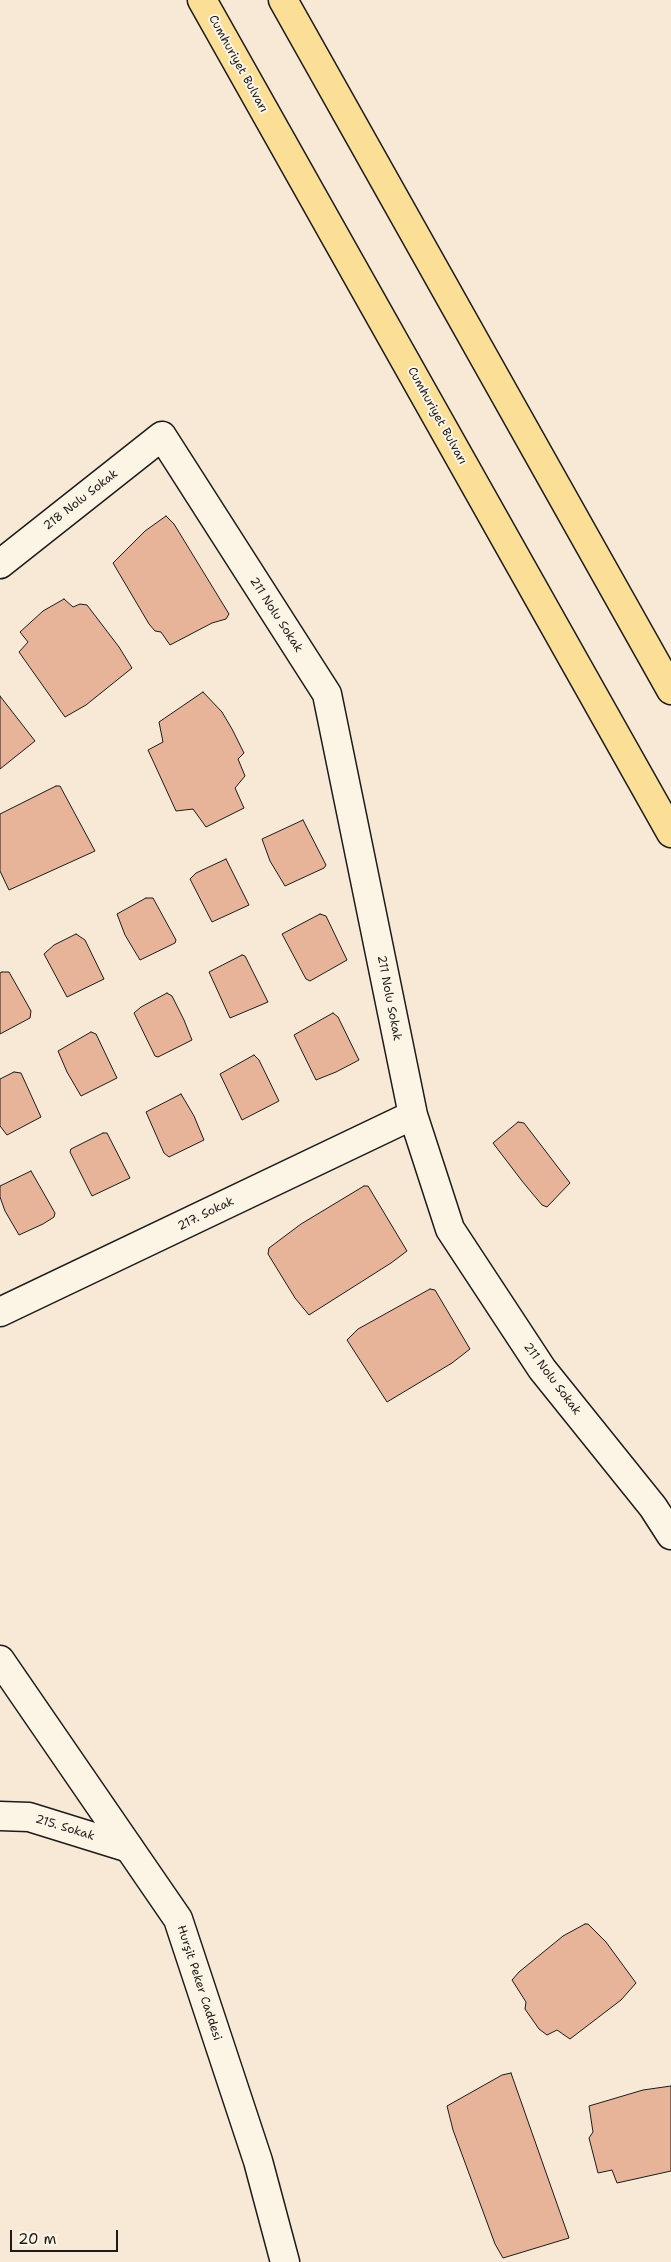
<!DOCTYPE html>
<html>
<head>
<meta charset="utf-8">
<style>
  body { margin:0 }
  #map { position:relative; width:671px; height:2262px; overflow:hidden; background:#f8e8d6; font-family:"Shantell Sans",sans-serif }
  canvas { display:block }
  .scale { position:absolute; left:10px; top:2230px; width:108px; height:22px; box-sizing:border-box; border:2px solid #1c1c1c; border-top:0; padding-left:6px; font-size:15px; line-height:18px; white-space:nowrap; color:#1c1c1c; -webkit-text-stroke:4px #fcf5e5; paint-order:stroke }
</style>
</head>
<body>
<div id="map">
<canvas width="671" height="2262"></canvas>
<div class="scale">20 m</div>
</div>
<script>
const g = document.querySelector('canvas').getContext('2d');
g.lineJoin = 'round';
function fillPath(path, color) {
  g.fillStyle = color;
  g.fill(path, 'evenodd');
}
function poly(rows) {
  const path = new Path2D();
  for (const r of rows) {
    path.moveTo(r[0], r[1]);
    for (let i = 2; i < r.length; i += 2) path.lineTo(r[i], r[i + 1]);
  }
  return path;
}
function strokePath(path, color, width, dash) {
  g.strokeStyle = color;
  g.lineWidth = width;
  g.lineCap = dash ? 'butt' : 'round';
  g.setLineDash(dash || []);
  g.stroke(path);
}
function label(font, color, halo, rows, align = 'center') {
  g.font = font + ' "Shantell Sans",sans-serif';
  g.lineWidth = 4;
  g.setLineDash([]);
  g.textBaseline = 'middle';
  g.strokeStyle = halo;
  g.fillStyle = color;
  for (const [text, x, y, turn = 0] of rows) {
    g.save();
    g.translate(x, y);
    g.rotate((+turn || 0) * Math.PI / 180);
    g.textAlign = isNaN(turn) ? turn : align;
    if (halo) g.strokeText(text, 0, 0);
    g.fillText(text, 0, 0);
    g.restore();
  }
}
const building = poly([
  [166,516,174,524,229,614,226,619,212,623,170,645,161,632,155,631,149,624,113,563,145,531,166,516],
  [64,599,73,607,80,604,87,605,119,647,132,668,86,705,65,717,19,652,28,642,20,632,43,611,64,599],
  [203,692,222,712,232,729,244,753,238,759,245,776,235,788,244,808,206,827,193,809,176,811,148,750,163,742,159,722,203,692],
  [0,696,35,741,0,769,0,696],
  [56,786,60,786,95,851,9,890,0,871,0,814,56,786],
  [303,820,326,865,324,868,285,886,270,861,262,839,303,820],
  [226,859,249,905,212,922,190,879,196,873,226,859],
  [146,898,153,898,176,940,175,943,140,960,125,935,117,914,146,898],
  [320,914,326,916,347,960,310,981,306,979,282,934,320,914],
  [76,934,85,940,104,979,67,997,44,954,54,945,76,934],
  [242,955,245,956,268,1002,230,1018,209,972,242,955],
  [2,972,9,972,31,1011,30,1018,0,1034,0,973,2,972],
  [167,993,172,996,184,1020,192,1040,158,1057,155,1056,134,1013,141,1007,167,993],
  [333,1013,338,1017,359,1060,336,1072,316,1080,294,1035,333,1013],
  [91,1032,96,1034,117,1078,81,1096,67,1072,58,1051,91,1032],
  [254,1055,259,1060,279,1101,242,1120,220,1074,254,1055],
  [14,1072,21,1073,41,1117,7,1135,0,1126,0,1079,14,1072],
  [181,1094,194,1116,204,1140,169,1157,164,1153,146,1112,181,1094],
  [518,1122,524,1123,570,1183,547,1207,542,1205,522,1181,493,1143,518,1122],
  [103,1133,107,1133,130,1178,92,1196,70,1152,71,1149,103,1133],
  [31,1171,55,1213,54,1217,43,1224,19,1235,5,1211,0,1197,0,1186,31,1171],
  [364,1186,368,1186,407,1251,391,1263,309,1315,295,1298,268,1254,269,1248,301,1224,364,1186],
  [430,1289,435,1290,470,1349,452,1363,387,1402,347,1340,358,1329,430,1289],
  [585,1924,588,1924,606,1942,636,1983,621,2000,570,2039,557,2030,547,2035,539,2029,525,2009,526,2002,512,1980,519,1972,563,1936,585,1924],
  [511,2073,569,2238,503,2258,495,2244,453,2130,447,2106,502,2075,511,2073],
  [671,2086,671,2171,617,2183,612,2170,598,2173,589,2138,593,2132,589,2106,643,2090,671,2086]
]);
fillPath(building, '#e7b499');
strokePath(building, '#1c1c1c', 1);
const street = poly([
  [0,564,162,436,327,694,413,1115,450,1229,542,1369,653,1507,671,1535],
  [0,1312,413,1115],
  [0,1816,29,1817,129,1848]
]);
const secondary = poly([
  [0,1660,178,1919,258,2161,285,2262]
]);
const primary = poly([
  [202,0,671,833],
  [283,0,671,690]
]);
strokePath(street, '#1c1c1c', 31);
strokePath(secondary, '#1c1c1c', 31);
strokePath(primary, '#1c1c1c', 31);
strokePath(street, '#fcf5e5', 28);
strokePath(secondary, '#fcf5e5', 28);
strokePath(primary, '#fbdf96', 28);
label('12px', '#1c1c1c', '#fcf5e5', [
  ["Cumhuriyet Bulvarı",238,64,61],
  ["Cumhuriyet Bulvarı",437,416,61],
  ["218 Nolu Sokak",81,500,-38],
  ["211 Nolu Sokak",276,615,57],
  ["211 Nolu Sokak",389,998,79],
  ["217. Sokak",206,1214,-26],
  ["211 Nolu Sokak",552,1379,53],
  ["215. Sokak",65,1828,17],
  ["Hurşit Peker Caddesi",199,1983,72]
]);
</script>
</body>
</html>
